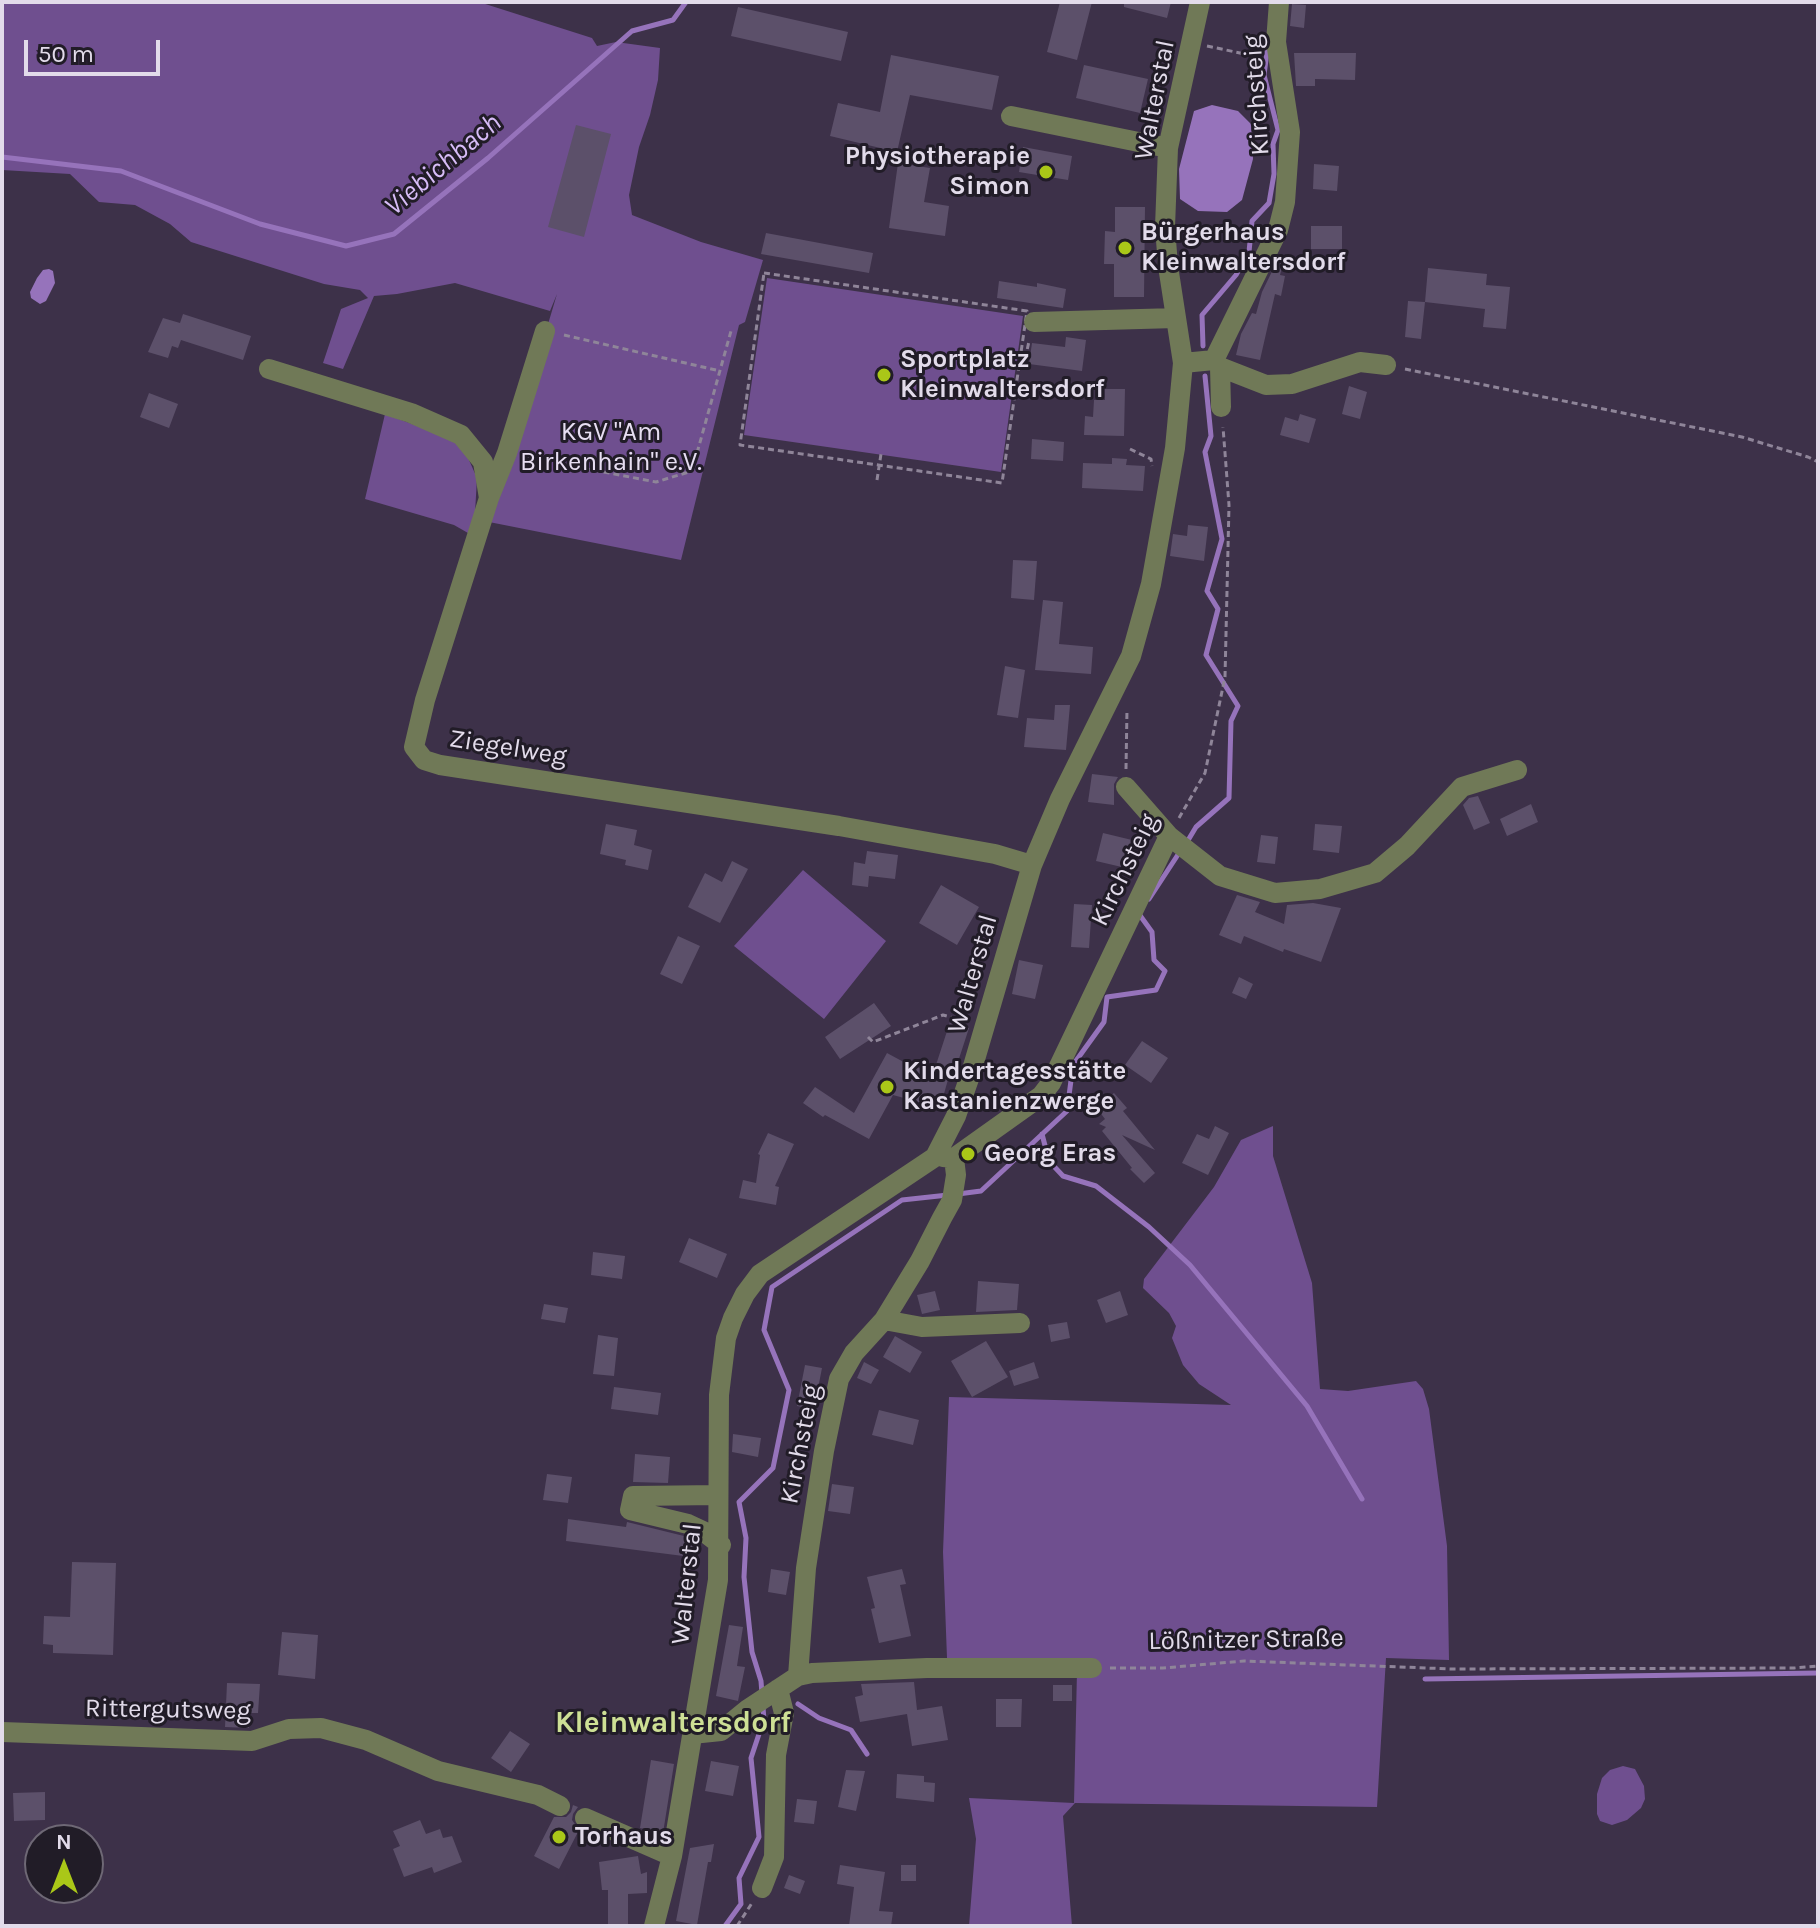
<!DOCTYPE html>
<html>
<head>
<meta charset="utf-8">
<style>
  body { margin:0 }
  #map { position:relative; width:1820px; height:1928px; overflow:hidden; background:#3d3149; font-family:Karla,sans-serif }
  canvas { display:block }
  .frame { position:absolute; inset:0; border:4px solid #e2dbea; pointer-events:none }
  .north { position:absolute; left:24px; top:1824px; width:80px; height:80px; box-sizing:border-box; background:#211c27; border:2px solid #6e6875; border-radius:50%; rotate:0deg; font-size:22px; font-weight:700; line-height:32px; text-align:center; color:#e2dbea }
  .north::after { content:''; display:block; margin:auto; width:28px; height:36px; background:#aac718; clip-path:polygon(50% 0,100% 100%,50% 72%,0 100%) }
  .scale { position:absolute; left:24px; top:40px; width:136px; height:36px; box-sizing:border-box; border:4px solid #e2dbea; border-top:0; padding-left:10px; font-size:24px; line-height:28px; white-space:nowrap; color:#e2dbea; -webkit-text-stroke:6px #211c27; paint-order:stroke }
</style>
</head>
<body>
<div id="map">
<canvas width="1820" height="1928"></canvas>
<div class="frame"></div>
<div class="north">N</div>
<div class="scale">50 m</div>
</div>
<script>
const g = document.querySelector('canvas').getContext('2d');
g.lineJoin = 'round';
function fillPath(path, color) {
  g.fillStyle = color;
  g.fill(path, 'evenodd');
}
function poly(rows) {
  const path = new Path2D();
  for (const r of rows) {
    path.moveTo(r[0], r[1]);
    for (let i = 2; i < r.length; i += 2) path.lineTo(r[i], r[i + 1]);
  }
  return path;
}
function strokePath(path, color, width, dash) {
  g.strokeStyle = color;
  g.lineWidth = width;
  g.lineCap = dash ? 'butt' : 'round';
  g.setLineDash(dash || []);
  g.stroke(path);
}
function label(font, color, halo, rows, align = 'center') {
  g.font = font + ' Karla,sans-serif';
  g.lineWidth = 6;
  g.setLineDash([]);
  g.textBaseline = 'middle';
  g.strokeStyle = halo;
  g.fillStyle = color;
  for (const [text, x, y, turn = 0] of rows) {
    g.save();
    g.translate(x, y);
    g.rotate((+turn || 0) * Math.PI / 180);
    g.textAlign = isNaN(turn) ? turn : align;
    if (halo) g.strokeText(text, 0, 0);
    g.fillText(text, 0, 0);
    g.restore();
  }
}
fillPath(poly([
  [2,2,479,2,592,38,597,46,616,42,660,48,658,80,650,115,639,147,629,195,632,215,701,242,763,260,745,322,739,325,681,560,489,522,557,294,550,311,455,283,397,294,374,296,343,369,323,363,341,309,368,298,360,290,324,284,191,242,170,224,135,205,99,202,70,174,2,170],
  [767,278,1023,316,1001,472,744,435],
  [385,414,453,439,465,451,477,478,475,513,468,533,454,525,365,499],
  [803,870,886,941,824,1019,734,946],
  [1273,1126,1273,1156,1312,1283,1320,1389,1348,1391,1416,1381,1423,1389,1429,1409,1447,1546,1449,1660,1386,1658,1377,1807,1075,1803,1063,1816,1072,1926,969,1926,976,1839,969,1798,1074,1803,1077,1671,947,1658,943,1552,949,1397,1231,1405,1199,1384,1183,1365,1172,1338,1176,1326,1169,1313,1143,1288,1144,1279,1214,1187,1241,1140],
  [1623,1766,1635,1769,1644,1786,1645,1799,1641,1808,1627,1820,1612,1825,1600,1821,1597,1814,1597,1794,1602,1778,1610,1770]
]), '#6f4f8f');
fillPath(poly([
  [1212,105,1238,111,1251,124,1253,159,1242,200,1227,212,1198,211,1180,199,1179,169,1194,111],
  [49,269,53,271,55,283,46,301,40,304,31,298,30,292,37,278,43,270]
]), '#9673bb');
strokePath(poly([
  [2,157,121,171,260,224,346,246,394,234,488,158,632,31,673,20,686,2],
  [1203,346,1202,315,1236,275,1249,252,1252,221,1269,203,1274,174,1273,144,1278,130,1264,75,1268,45],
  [1187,842,1196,827,1229,798,1231,721,1238,706,1206,655,1218,609,1207,591,1222,539,1205,452,1211,436,1205,376],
  [1149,899,1181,850],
  [1042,1134,1049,1161,1063,1176,1096,1186,1149,1227,1190,1265,1307,1406,1362,1499],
  [958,1194,981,1191,1067,1111,1073,1065,1104,1022,1107,997,1156,990,1165,971,1154,960,1152,932,1139,914],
  [1425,1679,1818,1673],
  [762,1694,761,1681,752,1652,744,1577,746,1538,739,1502,773,1468,789,1390,764,1330,772,1287,902,1200,948,1195],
  [798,1704,819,1718,851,1730,867,1754],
  [725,1926,741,1904,739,1878,759,1837,751,1758,764,1719,763,1708]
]), '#9673bb', 5);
fillPath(poly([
  [1060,2,1092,2,1077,60,1047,52],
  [1124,2,1171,2,1167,18,1124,7],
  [1292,4,1306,5,1304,28,1290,26],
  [738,7,848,32,841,61,731,36],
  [1294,53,1356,53,1355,80,1315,79,1315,86,1296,86],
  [891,55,999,76,992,110,910,95,897,152,830,136,838,103,880,112],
  [1084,65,1148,79,1140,113,1076,98],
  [576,125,611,134,584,237,548,227],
  [1023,147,1072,156,1068,180,1019,172],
  [898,163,930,168,924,202,949,206,945,236,889,228],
  [1314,164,1339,166,1337,191,1313,189],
  [1115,207,1145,207,1144,297,1114,297,1114,264,1104,264,1105,231,1115,232],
  [1311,226,1342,226,1342,249,1311,249],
  [766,233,873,253,869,273,761,254],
  [1280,255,1285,256,1280,275,1285,276,1281,296,1275,294,1260,360,1236,355,1241,334,1252,313,1256,314,1262,292],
  [1428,268,1487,274,1486,285,1510,287,1506,329,1483,327,1485,309,1425,302,1421,339,1405,337,1408,301,1425,302],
  [999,281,1037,287,1037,283,1066,289,1063,308,997,298],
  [183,314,251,336,243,360,181,340,178,348,172,346,168,358,148,352,163,318,180,323],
  [1066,337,1086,340,1082,371,1029,364,1032,343,1065,347],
  [1349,386,1367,392,1360,419,1342,414],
  [1105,389,1125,389,1124,436,1084,435,1085,416,1093,417,1094,400,1105,400],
  [149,393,178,404,169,428,140,417],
  [1300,414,1316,419,1309,443,1280,435,1285,417,1298,421],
  [1032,439,1064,442,1063,461,1031,459],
  [1112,458,1127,459,1126,465,1145,466,1143,491,1082,488,1083,463,1112,464],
  [1188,525,1208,527,1204,561,1170,556,1173,534,1187,536],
  [1013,560,1037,561,1034,600,1011,598],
  [1043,600,1063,602,1059,644,1093,647,1091,674,1035,670],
  [1005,666,1025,670,1018,718,997,715],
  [1055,705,1070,705,1066,750,1024,747,1027,718,1054,720],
  [1092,774,1118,777,1114,784,1114,805,1088,802],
  [1478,796,1490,823,1474,830,1463,805,1469,798],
  [1531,804,1538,822,1507,836,1500,819],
  [606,824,637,830,634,845,652,850,648,870,625,865,626,860,600,854],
  [1315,824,1342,826,1339,853,1313,850],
  [1103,833,1132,840,1126,868,1096,861],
  [1261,835,1278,837,1275,864,1257,862],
  [867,851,898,855,895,879,869,876,868,887,852,885,854,862,865,864],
  [732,861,748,869,720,923,688,907,705,873,722,882],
  [941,885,979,907,957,945,919,923],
  [1237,895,1260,902,1255,912,1284,924,1287,905,1313,903,1341,908,1321,962,1284,949,1283,952,1244,936,1241,944,1219,935],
  [1074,904,1092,905,1089,948,1071,947],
  [678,936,700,946,682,984,660,974],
  [1019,960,1043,965,1035,999,1012,994],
  [1239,977,1253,984,1246,999,1232,993],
  [874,1003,891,1026,840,1059,825,1037],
  [950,1022,969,1028,953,1077,949,1076,940,1108,893,1095,869,1139,825,1115,823,1117,803,1103,815,1087,854,1113,887,1053,911,1066,934,1071],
  [1142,1041,1168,1058,1151,1083,1125,1065],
  [1114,1093,1127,1108,1123,1111,1155,1150,1122,1135,1155,1173,1144,1183,1130,1169,1132,1168,1102,1131,1106,1127,1099,1124,1105,1119,1096,1107],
  [1215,1126,1229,1133,1208,1175,1182,1163,1197,1134,1209,1139],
  [768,1133,794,1144,775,1186,779,1187,776,1205,739,1198,743,1180,756,1183,760,1155,758,1154],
  [689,1238,727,1254,717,1278,679,1262],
  [593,1252,625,1256,622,1279,591,1275],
  [978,1281,1019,1284,1017,1310,976,1312],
  [935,1291,940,1310,922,1314,917,1295],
  [1120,1291,1128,1315,1106,1323,1097,1300],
  [544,1304,568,1308,565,1323,541,1319],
  [1067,1322,1070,1338,1051,1342,1048,1325],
  [598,1335,618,1338,614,1376,593,1374],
  [895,1336,922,1352,910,1373,883,1357],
  [986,1341,1008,1377,972,1397,951,1361],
  [864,1362,879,1370,871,1384,857,1378],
  [1034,1362,1039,1378,1014,1386,1009,1371],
  [805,1365,822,1368,814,1409,797,1406],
  [614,1387,661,1393,658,1415,611,1409],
  [879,1410,919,1420,913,1445,872,1435],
  [733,1434,761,1438,758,1457,732,1452],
  [635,1454,670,1457,668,1483,633,1482],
  [547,1474,572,1477,568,1503,543,1500],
  [832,1484,854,1487,850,1514,828,1511],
  [568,1519,626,1527,627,1522,684,1536,693,1541,691,1557,566,1541],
  [72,1562,116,1563,113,1655,53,1653,53,1645,43,1644,44,1616,70,1617],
  [771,1569,790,1572,786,1595,768,1592],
  [902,1569,906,1584,900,1585,911,1636,879,1643,871,1609,875,1608,867,1577],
  [729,1625,743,1627,737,1666,745,1667,738,1701,716,1696],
  [282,1632,318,1635,315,1679,278,1675],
  [914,1682,917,1710,942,1706,948,1740,912,1746,907,1714,860,1722,855,1697,863,1695,861,1684],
  [227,1683,260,1684,258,1713,250,1713,249,1728,225,1727],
  [1053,1685,1072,1685,1072,1701,1053,1701],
  [996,1699,1022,1699,1021,1727,996,1727],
  [510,1731,530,1744,511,1772,491,1758],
  [651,1760,674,1764,663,1833,640,1828],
  [711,1761,739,1766,733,1796,705,1791],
  [846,1770,865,1771,856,1811,838,1807],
  [897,1774,924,1776,924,1782,935,1783,934,1802,896,1798],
  [45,1792,45,1820,14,1821,13,1793],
  [797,1799,817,1801,814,1824,794,1822],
  [573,1805,578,1807,573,1814,572,1820,579,1830,559,1869,534,1856,554,1817,566,1817,571,1812],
  [420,1820,426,1834,440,1829,443,1838,452,1836,462,1862,434,1873,432,1867,404,1877,393,1849,400,1846,393,1831],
  [714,1844,711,1862,708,1862,697,1925,676,1921,690,1848],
  [638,1856,641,1874,647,1872,647,1893,628,1894,628,1926,608,1926,608,1890,602,1890,599,1862],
  [840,1865,885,1872,879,1911,893,1912,891,1926,849,1926,854,1887,837,1884],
  [901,1865,916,1865,916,1881,901,1881],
  [789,1875,805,1881,800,1894,784,1888]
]), '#5c506a');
strokePath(poly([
  [1207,46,1259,57],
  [764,273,1027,311,1002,483,740,445,764,273],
  [564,335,720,371],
  [1021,367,1024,365,1029,341],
  [1405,369,1742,437,1808,457,1818,462],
  [1130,449,1151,459,1152,466],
  [525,457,656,482,692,471,731,331],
  [877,480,881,454],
  [1126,769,1127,709],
  [1179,818,1205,773,1225,677,1229,505,1223,427],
  [868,1037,873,1042,943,1015,968,1022],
  [1110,1668,1163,1668,1244,1661,1452,1669,1794,1668,1818,1666],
  [737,1926,752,1903]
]), '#8f8599', 3, [6, 4]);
strokePath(poly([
  [1011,116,1168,148],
  [1034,322,1176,318],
  [1214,360,1278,230,1285,202,1290,132,1276,42,1279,2],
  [1183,363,1214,360,1220,367,1266,385,1292,384,1360,362,1386,365],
  [1220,367,1221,407],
  [269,369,411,413,461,435,483,462,489,498,425,700,414,747,424,760,440,765,839,826,995,854,1032,865],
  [489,498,507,453,545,331],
  [1126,787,1169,836,1220,876,1275,893,1320,889,1375,873,1407,846,1462,787,1517,770],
  [943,1157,954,1158,1041,1096,1051,1083,1169,836],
  [884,1320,922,1327,1020,1323],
  [718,1495,633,1496,630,1510,688,1524,703,1531,721,1545],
  [798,1676,806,1568,824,1451,839,1379,854,1353,884,1320,920,1261,942,1218,952,1200,956,1175,954,1158],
  [2,1732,252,1741,289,1729,321,1728,366,1740,438,1771,538,1795,560,1806],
  [692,1734,721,1731,748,1709,798,1676,812,1673,927,1668,1092,1668],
  [585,1818,672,1856],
  [762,1888,774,1857,776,1755,784,1713,778,1689],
  [654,1926,672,1856,718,1580,719,1395,726,1338,733,1318,745,1294,760,1274,935,1157,956,1116,971,1073,1032,865,1060,799,1131,656,1151,584,1175,448,1183,363,1168,266,1165,227,1168,148,1200,2]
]), '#707957', 20);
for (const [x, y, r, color] of [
  [1046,172,8,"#aac718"],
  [1125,248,8,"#aac718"],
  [884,375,8,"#aac718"],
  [887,1087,8,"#aac718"],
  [968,1154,8,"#aac718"],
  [559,1837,8,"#aac718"]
]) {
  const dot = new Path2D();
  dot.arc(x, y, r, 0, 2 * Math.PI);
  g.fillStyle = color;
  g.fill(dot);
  strokePath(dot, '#211c27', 3);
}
label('26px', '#e2dbea', '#211c27', [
  ["Kirchsteig",1257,95,-94],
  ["Walterstal",1155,100,-79],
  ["Ziegelweg",508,748,9],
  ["Kirchsteig",1125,870,-64],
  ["Walterstal",973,974,-74],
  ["Kirchsteig",801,1444,-79],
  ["Walterstal",687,1584,-84],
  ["Lößnitzer Straße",1246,1640,-1],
  ["Rittergutsweg",168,1710,1]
]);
label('bold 26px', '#e2dbea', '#211c27', [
  ["Physiotherapie",1030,157,"right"],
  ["Simon",1030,187,"right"],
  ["Bürgerhaus",1141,233],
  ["Kleinwaltersdorf",1141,263],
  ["Sportplatz",900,360],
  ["Kleinwaltersdorf",900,390],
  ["Kindertagesstätte",903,1072],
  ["Kastanienzwerge",903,1102],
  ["Georg Eras",984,1154],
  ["Torhaus",575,1837]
], 'left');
label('26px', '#e7def2', '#211c27', [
  ["KGV \"Am",611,433],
  ["Birkenhain\" e.V.",611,463]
]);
label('italic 28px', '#d7bcf7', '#211c27', [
  ["Viebichbach",443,165,-40]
]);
label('bold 30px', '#cee095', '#211c27', [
  ["Kleinwaltersdorf",673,1723]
]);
</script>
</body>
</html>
